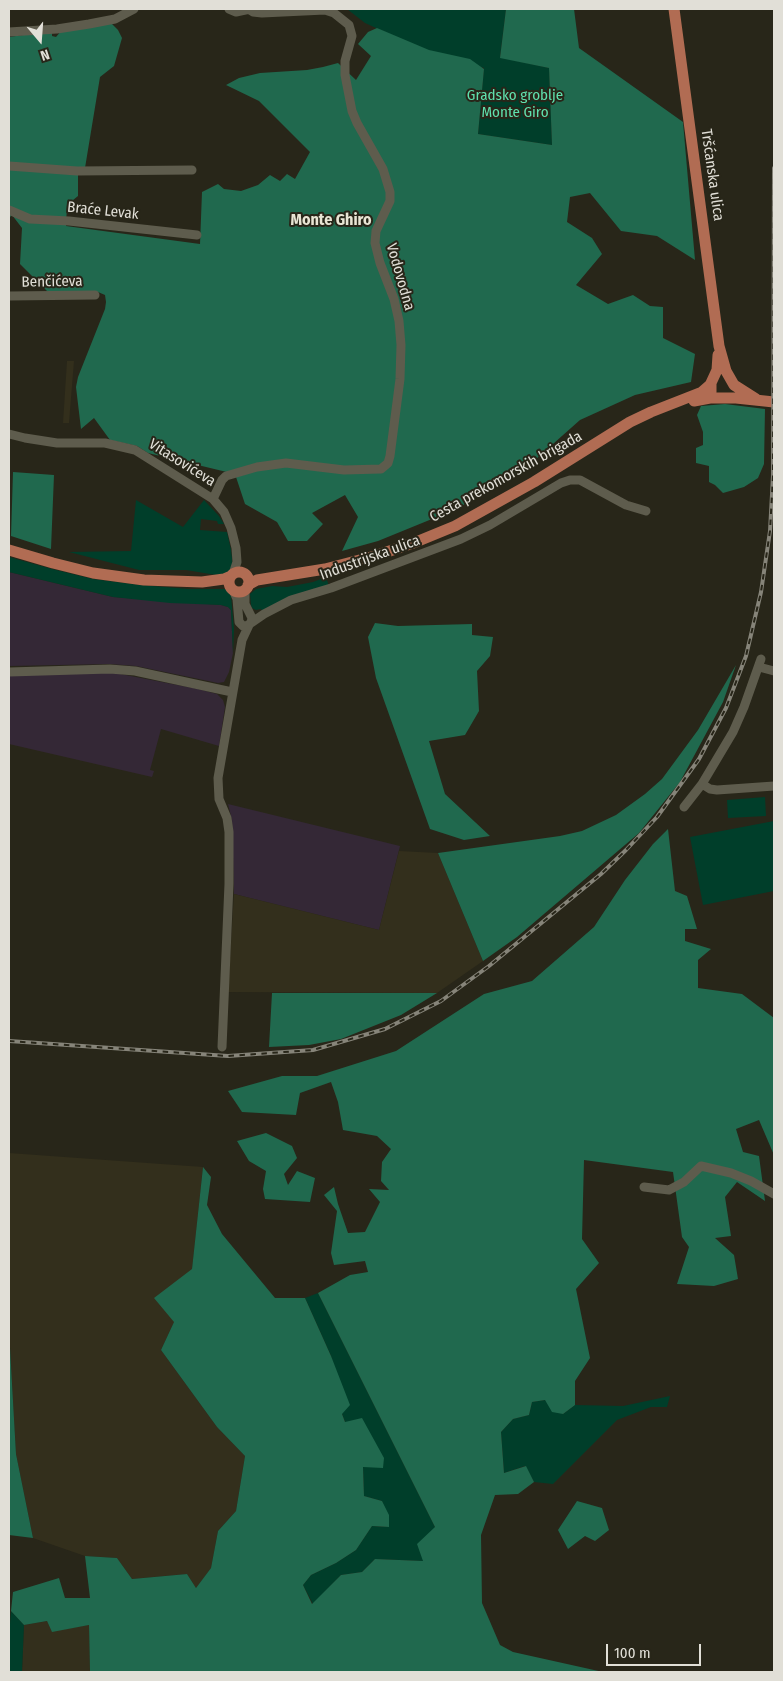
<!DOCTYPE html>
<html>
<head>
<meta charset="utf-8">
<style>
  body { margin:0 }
  #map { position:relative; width:783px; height:1681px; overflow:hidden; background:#282619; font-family:"Fira Sans Condensed",sans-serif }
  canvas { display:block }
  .frame { position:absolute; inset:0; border:10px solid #e1dfd7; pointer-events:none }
  .north { position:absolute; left:15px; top:15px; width:50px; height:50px; -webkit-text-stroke:4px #282619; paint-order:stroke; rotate:162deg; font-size:14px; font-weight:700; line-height:20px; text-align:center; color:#e1dfd7 }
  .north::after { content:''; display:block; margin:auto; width:18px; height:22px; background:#e1dfd7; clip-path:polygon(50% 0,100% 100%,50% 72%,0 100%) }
  .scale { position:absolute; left:606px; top:1644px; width:95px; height:22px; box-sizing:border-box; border:2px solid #e1dfd7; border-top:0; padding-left:6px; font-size:15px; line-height:18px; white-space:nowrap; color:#e1dfd7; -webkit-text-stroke:4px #282619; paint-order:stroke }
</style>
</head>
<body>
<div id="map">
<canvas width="783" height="1681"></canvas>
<div class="frame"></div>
<div class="north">N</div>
<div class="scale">100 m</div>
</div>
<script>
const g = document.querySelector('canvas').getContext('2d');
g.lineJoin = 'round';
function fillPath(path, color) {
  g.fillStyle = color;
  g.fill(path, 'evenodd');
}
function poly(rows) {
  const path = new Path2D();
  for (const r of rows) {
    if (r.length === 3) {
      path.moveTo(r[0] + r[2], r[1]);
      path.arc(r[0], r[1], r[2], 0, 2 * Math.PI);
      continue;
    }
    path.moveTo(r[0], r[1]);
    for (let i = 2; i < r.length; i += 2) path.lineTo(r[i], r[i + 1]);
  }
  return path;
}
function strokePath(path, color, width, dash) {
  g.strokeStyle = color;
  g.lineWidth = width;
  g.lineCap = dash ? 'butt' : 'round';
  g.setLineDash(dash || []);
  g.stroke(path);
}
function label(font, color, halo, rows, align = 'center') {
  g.font = font + ' "Fira Sans Condensed",sans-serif';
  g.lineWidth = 4;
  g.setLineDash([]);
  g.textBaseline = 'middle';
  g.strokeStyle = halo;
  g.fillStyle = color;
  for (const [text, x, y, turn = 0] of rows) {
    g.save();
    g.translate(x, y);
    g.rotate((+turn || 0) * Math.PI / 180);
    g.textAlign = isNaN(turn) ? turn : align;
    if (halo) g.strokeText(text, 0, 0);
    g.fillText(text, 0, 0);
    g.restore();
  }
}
fillPath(poly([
  [9,572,113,597,221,605,228,607,231,610,233,653,229,672,224,682,218,683,136,666,110,664,9,666],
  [110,672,198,689,217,694,223,700,225,707,219,746,161,729,150,770,154,771,152,777,9,744,9,675],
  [228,804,400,846,379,930,234,894,232,820]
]), '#342836');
fillPath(poly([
  [67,361,74,361,69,423,63,423],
  [399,851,438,853,483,961,437,993,228,992,234,894,379,930],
  [9,1153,203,1167,192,1269,174,1322,161,1350,217,1427,245,1456,236,1511,218,1531,211,1568,196,1588,187,1574,132,1579,117,1558,85,1556,33,1538,16,1454,9,1330],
  [47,1621,52,1631,89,1625,90,1672,22,1672,24,1625]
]), '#332f1c');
fillPath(poly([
  [347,9,506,9,500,57,549,68,552,145,478,134,484,68,418,47,365,23],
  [136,500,183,527,204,500,219,516,224,524,218,524,217,521,201,519,200,530,227,532,231,550,233,567,230,572,226,574,216,575,186,570,139,570,69,552,131,551],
  [9,557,52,569,93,579,140,585,189,589,226,589,229,591,231,596,234,629,233,653,231,610,228,607,221,605,170,603,113,597,9,572],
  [326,577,329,586,262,611,261,609,256,610,252,608,251,605,250,594,256,589,272,586,287,587,313,582],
  [765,797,766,816,728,818,727,800],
  [774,821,774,891,703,905,690,837],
  [318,1293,435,1527,423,1561,375,1559,362,1572,341,1575,313,1604,303,1585,311,1575,336,1563,356,1550,372,1526,388,1527,382,1501,364,1496,363,1467,342,1414,331,1356,305,1298],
  [670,1396,667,1407,651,1407,617,1420,553,1484,534,1482,525,1466,504,1473,501,1432,513,1419,529,1415,532,1402,545,1400,563,1414,575,1405,623,1406],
  [11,1611,24,1625,22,1672,9,1672,9,1636]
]), '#003e2a');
fillPath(poly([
  [506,9,574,9,579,48,683,122,695,260,657,236,621,231,590,193,570,197,567,222,592,238,602,254,576,285,608,304,633,295,650,306,663,307,663,338,695,354,691,382,635,395,580,420,518,475,454,510,378,541,342,551,358,517,345,495,312,513,323,524,307,541,288,541,277,522,245,504,235,474,148,453,137,446,110,440,94,418,81,429,76,387,78,377,105,309,106,302,105,295,98,292,49,293,20,264,22,228,12,215,9,218,9,37,52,31,52,36,56,37,62,30,110,22,118,30,122,38,114,66,100,77,84,174,78,173,78,196,67,205,66,226,200,244,202,192,218,184,224,189,241,191,258,185,270,175,280,181,287,174,295,179,310,152,259,101,226,85,239,78,260,73,307,70,323,67,338,63,356,80,371,56,358,44,368,32,377,28,429,50,470,59,484,69,478,134,552,145,549,68,500,58],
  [725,404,765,409,764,464,758,478,744,487,723,493,715,485,709,482,709,466,696,463,696,448,703,445,703,432,697,415,701,406],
  [13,472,54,475,51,549,11,536],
  [375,623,398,626,472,624,472,635,493,637,490,656,477,671,479,711,465,735,429,741,445,794,490,836,464,840,430,829,376,678,368,637],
  [736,665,723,702,680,782,639,833,517,937,483,961,438,853,560,836,582,831,616,815,645,794,662,779,698,730],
  [668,829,675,891,687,896,697,929,685,929,685,941,711,949,698,960,698,988,742,994,774,1018,774,1155,759,1120,736,1129,743,1152,759,1156,765,1201,737,1182,725,1197,731,1236,715,1238,734,1255,738,1279,714,1286,677,1284,689,1247,682,1237,673,1172,584,1160,582,1239,599,1263,576,1289,590,1358,575,1381,575,1405,563,1414,552,1412,545,1400,532,1402,529,1415,513,1419,501,1432,504,1473,526,1466,534,1482,518,1494,495,1495,481,1535,482,1603,500,1645,513,1652,603,1672,90,1672,89,1625,52,1632,47,1621,24,1625,11,1611,13,1592,59,1578,65,1598,90,1598,85,1556,117,1558,132,1579,187,1574,196,1588,211,1568,218,1531,236,1511,245,1456,217,1427,161,1350,174,1322,154,1298,192,1269,203,1167,211,1177,207,1205,222,1234,275,1298,305,1298,331,1356,350,1405,342,1414,345,1422,362,1418,384,1458,383,1468,363,1467,364,1496,382,1501,389,1515,389,1527,372,1526,356,1550,336,1563,311,1575,303,1585,312,1604,341,1575,362,1572,375,1559,423,1561,417,1544,435,1527,318,1293,350,1275,368,1272,365,1261,334,1265,331,1253,337,1211,324,1195,334,1187,338,1204,348,1233,365,1232,380,1202,369,1189,389,1190,381,1181,382,1162,391,1149,377,1136,343,1130,338,1102,331,1082,300,1093,296,1115,242,1112,228,1091,282,1076,317,1076,396,1051,484,994,532,981,594,927,625,880,653,844],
  [272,993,437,993,401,1015,341,1039,309,1045,269,1047],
  [266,1133,292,1146,297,1158,284,1174,288,1185,297,1171,315,1178,310,1202,265,1199,263,1189,266,1171,249,1161,237,1141],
  [9,1330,16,1454,33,1538,9,1535],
  [577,1501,602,1508,609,1530,595,1541,585,1536,568,1549,558,1530]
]), '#20694e');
strokePath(poly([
  [229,9,236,12,250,9],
  [9,32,57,29,89,24,115,19,134,9],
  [9,166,77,171,192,170],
  [9,210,30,219,69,221,197,235],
  [9,296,95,295],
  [9,434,25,438,57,443,105,443,135,450,213,499,224,512,231,528,236,548,237,562,233,574],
  [213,499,222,480,226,476,257,467,286,463,344,470,381,469,388,463,390,456,400,379,401,345,399,321,394,299,380,263,375,243,376,231,390,201,390,192,383,169,357,123,352,111,345,75,345,61,352,36,349,25,334,13,325,10,262,13,253,12,248,9],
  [233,590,237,599,239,622,243,626,246,626,251,623,252,618,245,604,245,589],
  [251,623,264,614,291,600,331,588,461,539,490,525,561,483,570,480,580,480,626,505,646,511],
  [759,667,774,671],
  [9,672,110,669,135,671,232,692],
  [702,784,710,789,717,790,774,786],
  [684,807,702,784,733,732,744,707,761,659],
  [222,1047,229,884,229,832,227,818,219,799,218,778,242,640,249,625],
  [644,1187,669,1190,684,1182,701,1166,731,1173,751,1181,774,1194]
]), '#5e5c4d', 9);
strokePath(poly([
  [674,9,719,346,726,371,734,385,756,399],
  [711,392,711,383,717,370,718,355],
  [694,401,710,398,736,398,774,402],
  [9,550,53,563,93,573,144,580,202,582,224,579,231,576],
  [239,582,10],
  [248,585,257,580,325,569,375,556,416,542,455,526,534,482,630,422,651,412,702,392,710,385]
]), '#b16c53', 11);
const rail = poly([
  [9,1041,228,1056,313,1050,385,1029,441,1001,489,966,601,874,626,850,657,817,699,759,726,708,746,656,761,592,770,531,773,476,774,168]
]);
strokePath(rail, '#868479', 4);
strokePath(rail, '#282619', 2, [5.5]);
label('15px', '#5fe0ad', '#282619', [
  ["Gradsko groblje",515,96],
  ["Monte Giro",515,113]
]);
label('15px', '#e1dfd7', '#282619', [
  ["Tršćanska ulica",712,175,82],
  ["Braće Levak",103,211,6],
  ["Vodovodna",400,277,74],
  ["Benčićeva",52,282,-1],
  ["Vitasovićeva",182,463,32],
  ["Cesta prekomorskih brigada",506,477,-29],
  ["Industrijska ulica",370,558,-20]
]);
label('bold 16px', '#e8e5d4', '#282619', [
  ["Monte Ghiro",331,221]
]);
</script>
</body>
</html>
